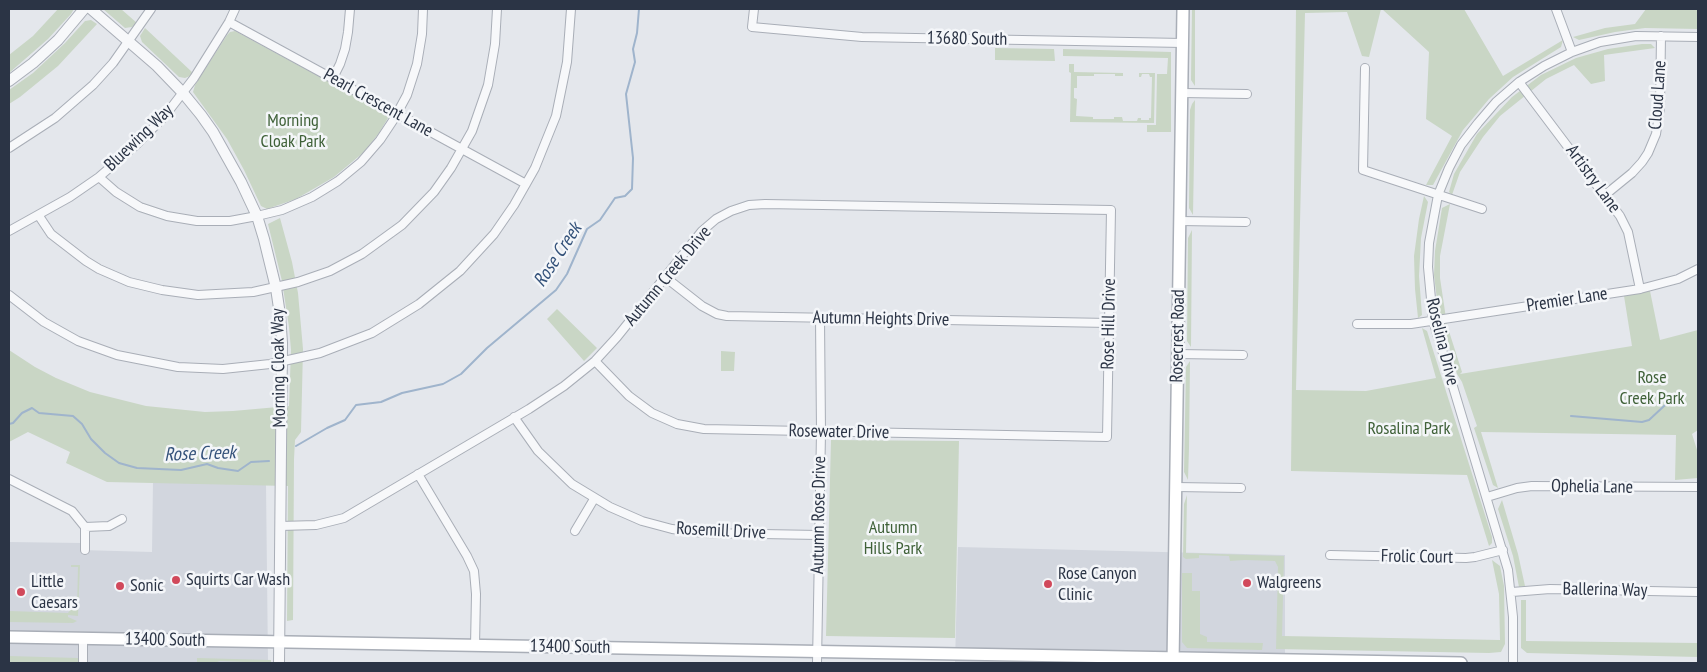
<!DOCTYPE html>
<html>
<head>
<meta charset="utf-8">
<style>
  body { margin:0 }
  #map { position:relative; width:1707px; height:672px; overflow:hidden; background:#e4e7ec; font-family:"PT Sans Narrow",sans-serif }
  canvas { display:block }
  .frame { position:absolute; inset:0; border:10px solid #2b3445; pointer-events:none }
</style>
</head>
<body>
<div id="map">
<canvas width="1707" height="672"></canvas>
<div class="frame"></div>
</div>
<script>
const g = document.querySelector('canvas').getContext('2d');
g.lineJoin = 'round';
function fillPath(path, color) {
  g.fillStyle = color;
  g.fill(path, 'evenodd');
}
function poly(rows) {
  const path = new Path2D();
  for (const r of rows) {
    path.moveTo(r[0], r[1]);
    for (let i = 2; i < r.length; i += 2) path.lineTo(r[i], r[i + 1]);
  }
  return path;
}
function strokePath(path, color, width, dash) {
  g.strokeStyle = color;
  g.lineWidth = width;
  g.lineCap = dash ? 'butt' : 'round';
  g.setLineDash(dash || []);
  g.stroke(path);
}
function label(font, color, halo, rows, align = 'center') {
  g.font = font + ' "PT Sans Narrow",sans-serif';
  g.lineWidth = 5;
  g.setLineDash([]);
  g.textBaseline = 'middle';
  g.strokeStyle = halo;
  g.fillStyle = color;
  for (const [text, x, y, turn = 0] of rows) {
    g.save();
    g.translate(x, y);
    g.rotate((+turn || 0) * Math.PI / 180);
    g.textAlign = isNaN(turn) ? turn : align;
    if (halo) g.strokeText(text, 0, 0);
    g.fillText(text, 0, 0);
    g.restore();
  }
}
fillPath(poly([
  [153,482,266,485,268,663,9,663,9,542,81,543,81,550,152,552],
  [958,547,1285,555,1285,655,1254,653,1253,663,955,663]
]), '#d2d6de');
fillPath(poly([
  [58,9,74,9,71,14,48,39,9,73,9,55,33,36],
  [103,9,121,9,137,23,132,27,125,28],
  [1192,9,1195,9,1195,86,1191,80],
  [1296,9,1381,9,1369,57,1362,56,1347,12,1305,13,1296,390,1366,391,1436,378,1422,328,1427,331,1492,537,1492,543,1489,546,1467,475,1291,471],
  [1382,9,1464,9,1503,76,1563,40,1561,47,1513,77,1489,99,1463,130,1433,185,1426,185,1452,136,1426,119,1429,52],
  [1646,9,1698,9,1698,29,1645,28,1615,32,1579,40,1573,37,1605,28,1635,24],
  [91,20,97,24,58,66,20,97,9,104,9,90,33,73,65,43,85,21],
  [145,28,192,72,190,76,185,78,179,77,142,42,140,36],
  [235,31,383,111,388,118,379,133,364,152,334,177,296,199,267,209,261,206,244,170,227,139,193,92,195,85,227,35,230,32],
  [1642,44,1651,44,1655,48,1604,55,1605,81,1591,84,1574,65,1546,79,1500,116,1483,137,1460,172,1452,195,1449,192,1454,174,1477,134,1512,97,1541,75,1576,58,1608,49],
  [995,48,1054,49,1055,61,995,60],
  [1063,49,1171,52,1171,132,1147,132,1147,125,1156,125,1157,74,1167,74,1168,58,1063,56],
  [1069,64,1074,64,1074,72,1123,73,1123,76,1115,76,1115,74,1094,74,1094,76,1077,76,1077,88,1074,88,1074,98,1077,99,1076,116,1093,117,1093,119,1114,119,1114,117,1122,117,1123,121,1137,121,1138,118,1141,118,1141,120,1149,120,1149,118,1151,118,1152,77,1150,77,1149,74,1142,74,1141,77,1139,77,1139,73,1155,73,1154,123,1070,122,1071,73,1069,72],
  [1195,100,1193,215,1189,208,1190,110,1192,104],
  [1424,196,1428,202,1421,238,1419,276,1422,315,1418,318,1415,289,1414,256,1419,219],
  [1450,204,1440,256,1440,278,1447,325,1462,372,1460,374,1632,346,1624,296,1650,291,1660,340,1698,330,1698,430,1692,434,1698,453,1698,478,1675,480,1676,435,1481,432,1498,488,1493,485,1474,428,1477,426,1462,382,1457,374,1438,308,1434,275,1435,251,1442,208],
  [280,218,292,262,298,293,303,349,301,432,295,440,294,459,293,620,287,621,288,486,107,482,66,463,70,452,28,432,9,442,9,350,35,367,56,378,90,392,146,406,205,412,233,411,289,406,291,350,289,327,282,281,268,224],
  [1192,230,1191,347,1187,341,1188,238],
  [557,309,597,348,584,361,547,319],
  [721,351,735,352,734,371,721,371],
  [1190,361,1189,448,1188,480,1184,472,1186,367],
  [831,440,959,441,955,638,826,636],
  [1187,495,1186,553,1284,556,1282,636,1500,640,1499,594,1492,560,1500,566,1504,586,1505,644,1501,652,1489,653,1276,649,1278,567,1275,561,1245,560,1230,561,1229,556,1199,555,1199,558,1186,559,1183,557,1184,504],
  [1502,500,1518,554,1525,586,1519,587,1513,556,1498,509],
  [71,565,80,565,78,616,68,615,68,617,77,621,73,623,9,622,9,611,68,613,71,609,77,609,78,567,71,567],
  [1182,573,1192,573,1192,591,1200,591,1200,634,1207,637,1207,642,1263,643,1262,650,1187,648,1182,642],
  [1521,600,1526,600,1526,641,1698,643,1698,657,1527,653,1521,648],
  [9,656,78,658,78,663,9,663],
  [197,658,271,660,271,663,220,661,214,663,197,663]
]), '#c9d6c5');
strokePath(poly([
  [1571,416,1642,422,1649,420,1678,393],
  [9,424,13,423,22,413,32,408,39,413,73,416,82,424,91,439,105,453,119,463,137,468,181,470,207,464,218,468,238,471,251,462,269,461],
  [296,446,327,428,345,420,356,405,381,402,402,393,443,384,461,374,487,348,556,290,567,274,587,229,600,220,615,198,625,196,632,189,633,158,626,94,635,62,633,49,637,33,639,9]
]), '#9fb4cc', 2);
const minor = poly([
  [754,9,752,27,862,37,1183,43],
  [1556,9,1572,52],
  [229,22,526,184],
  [1365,68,1363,170,1482,209],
  [333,78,340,64,345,49,348,32,350,9],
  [1519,82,1620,216,1628,232,1640,289],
  [1182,93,1247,94],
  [9,148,55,118,93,85,113,63,151,9],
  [99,177,116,192,140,207,167,216,197,221,230,221,257,216,282,210,312,197,338,181,361,162,380,140,394,119,407,95,417,64,422,34,423,9],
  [1605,195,1632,173,1642,162,1648,153,1656,134,1660,108,1661,36],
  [39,216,51,234,86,261,99,269,129,282,162,290,198,295,253,292,298,282,330,271,362,254,402,225,434,192,451,168,472,131,488,85,495,44,497,9],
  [1180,221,1246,222],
  [9,231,70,197,99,177,136,145,164,117,194,78,229,22,235,9],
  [665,277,702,306,717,314,727,316,1109,323],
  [9,295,44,322,78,341,117,355,178,367,223,369,270,364,320,353,372,333,419,304,460,271,494,234,514,205,535,168,556,116,567,62,571,9],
  [1357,324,1411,324,1640,289,1678,279,1698,269],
  [1178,354,1243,355],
  [514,417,538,451,572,484,610,507,642,521,672,529,704,533,819,535],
  [418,474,467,556,474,571,476,594,475,646],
  [9,479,72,511,85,527,85,550],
  [1176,487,1241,488],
  [1487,497,1517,488,1532,486,1698,487],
  [280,526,316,525,344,518,529,409,564,386,595,361,617,337,702,231,716,219,731,211,749,205,765,204,1111,210,1107,437,704,429,677,424,652,413,629,396,595,361],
  [85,527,109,526,122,519],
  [575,531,594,499],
  [1330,555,1466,558,1475,557,1503,550],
  [1512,592,1550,589,1698,592],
  [83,663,83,638],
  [817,663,821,432,820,318],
  [1513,663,1513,617,1508,570,1433,320,1428,267,1429,243,1438,195,1449,168,1461,145,1478,123,1496,102,1519,82,1544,66,1572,52,1600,42,1636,36,1698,37]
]);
const tertiary = poly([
  [91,9,157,66,183,93,201,115,213,132,241,182,257,216,264,239,276,288,280,315,282,343,279,663],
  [9,81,33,63,58,40,84,9]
]);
const secondary = poly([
  [9,637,1461,663],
  [1173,663,1183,9]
]);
strokePath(minor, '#a9aeb7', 10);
strokePath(tertiary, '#a9aeb7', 12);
strokePath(secondary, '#a9aeb7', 14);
strokePath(minor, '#f7f8fa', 8);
strokePath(tertiary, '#f7f8fa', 10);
strokePath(secondary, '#fff', 11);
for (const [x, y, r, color] of [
  [176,580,5,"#d1495b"],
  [1247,583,5,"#d1495b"],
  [1048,584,5,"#d1495b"],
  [120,586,5,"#d1495b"],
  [21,592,5,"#d1495b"]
]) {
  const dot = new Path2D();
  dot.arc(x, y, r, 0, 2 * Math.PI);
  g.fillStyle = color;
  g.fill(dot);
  strokePath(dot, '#f4f6f9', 2);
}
label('18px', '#2b3445', '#f4f6f9', [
  ["13680 South",967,39,1],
  ["Cloud Lane",1658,95,-86],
  ["Pearl Crescent Lane",378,103,29],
  ["Bluewing Way",139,138,-44],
  ["Artistry Lane",1593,179,54],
  ["Autumn Creek Drive",668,276,-50],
  ["Premier Lane",1567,300,-9],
  ["Autumn Heights Drive",881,319,1],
  ["Rose Hill Drive",1109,324,-89],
  ["Rosecrest Road",1178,336,-89],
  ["Roselina Drive",1442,342,76],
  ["Morning Cloak Way",279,368,-91],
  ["Rosewater Drive",839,432,1],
  ["Ophelia Lane",1592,487,1],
  ["Autumn Rose Drive",819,515,-89],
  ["Rosemill Drive",721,531,3],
  ["Frolic Court",1417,557,1],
  ["Ballerina Way",1605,590,1],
  ["13400 South",165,640,1],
  ["13400 South",570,647,1]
]);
label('18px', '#3f6138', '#f4f6f9', [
  ["Morning",293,121],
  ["Cloak Park",293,142],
  ["Rose",1652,378],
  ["Creek Park",1652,399],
  ["Rosalina Park",1409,429],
  ["Autumn",893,528],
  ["Hills Park",893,549]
]);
label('18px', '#2b3445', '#f4f6f9', [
  ["Rose Canyon",1058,574],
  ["Clinic",1058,595],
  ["Squirts Car Wash",186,580],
  ["Little",31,582],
  ["Caesars",31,603],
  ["Walgreens",1257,583],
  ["Sonic",130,586]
], 'left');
label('italic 19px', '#34527a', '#f4f6f9', [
  ["Rose Creek",558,255,-57],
  ["Rose Creek",200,454,-2]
]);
</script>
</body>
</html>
